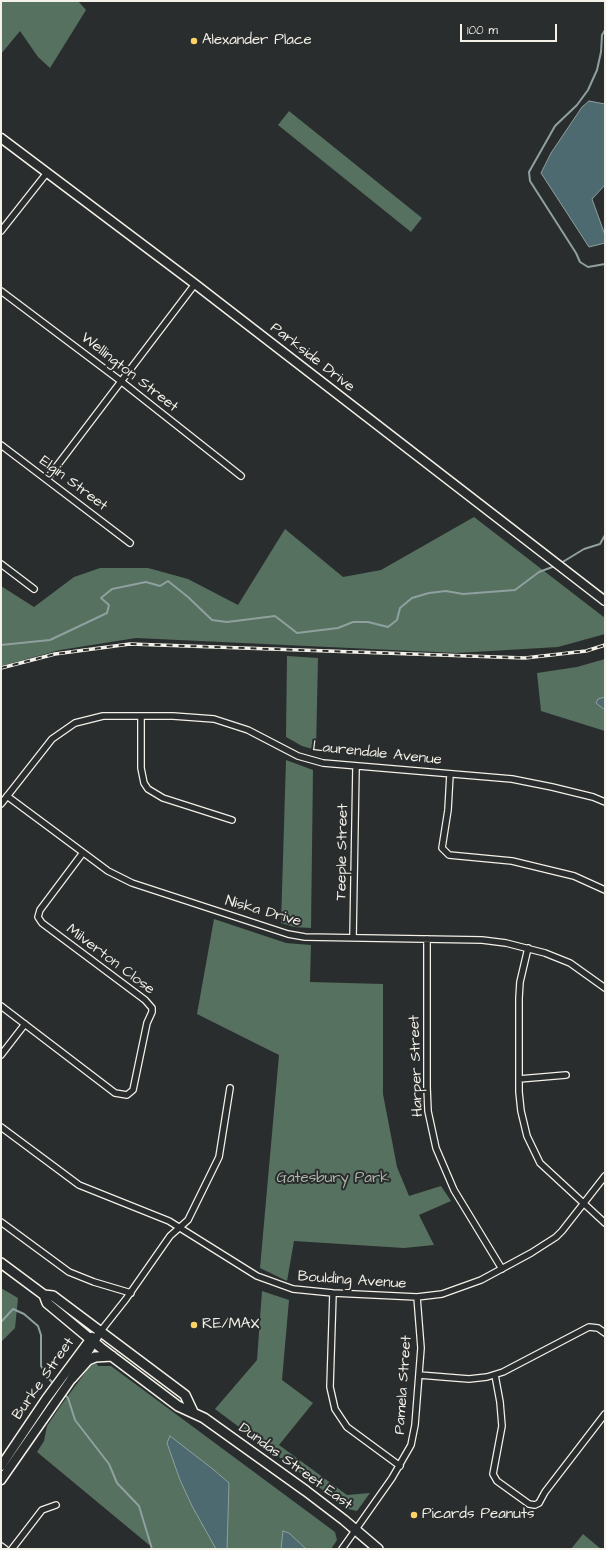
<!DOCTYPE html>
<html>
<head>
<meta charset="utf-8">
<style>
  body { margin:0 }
  #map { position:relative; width:606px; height:1550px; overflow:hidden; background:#2a2d2e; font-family:"Architects Daughter",sans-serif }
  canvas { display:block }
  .frame { position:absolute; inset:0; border:2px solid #f4f1e8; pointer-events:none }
  .scale { position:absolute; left:460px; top:24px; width:97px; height:18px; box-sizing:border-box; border:2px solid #f4f1e8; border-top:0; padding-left:5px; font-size:12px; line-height:14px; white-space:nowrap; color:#f4f1e8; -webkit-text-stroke:3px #2a2d2e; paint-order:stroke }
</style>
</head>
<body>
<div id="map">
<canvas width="606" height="1550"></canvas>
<div class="frame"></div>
<div class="scale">100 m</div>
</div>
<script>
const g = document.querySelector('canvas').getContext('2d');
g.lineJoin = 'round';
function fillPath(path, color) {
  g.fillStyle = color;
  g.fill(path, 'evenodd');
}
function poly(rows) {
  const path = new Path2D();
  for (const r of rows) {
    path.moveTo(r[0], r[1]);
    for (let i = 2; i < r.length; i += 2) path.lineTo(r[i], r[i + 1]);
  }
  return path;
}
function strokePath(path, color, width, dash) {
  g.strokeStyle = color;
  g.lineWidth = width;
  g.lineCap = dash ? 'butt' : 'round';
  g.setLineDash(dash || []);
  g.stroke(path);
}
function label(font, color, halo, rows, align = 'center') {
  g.font = font + ' "Architects Daughter",sans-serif';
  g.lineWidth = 4;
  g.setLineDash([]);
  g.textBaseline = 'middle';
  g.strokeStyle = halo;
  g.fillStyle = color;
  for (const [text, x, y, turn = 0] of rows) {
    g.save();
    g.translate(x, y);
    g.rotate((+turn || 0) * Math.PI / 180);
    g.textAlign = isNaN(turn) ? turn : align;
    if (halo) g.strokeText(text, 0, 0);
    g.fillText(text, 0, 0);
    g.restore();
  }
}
fillPath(poly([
  [1,1,78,1,86,10,50,68,38,57,20,31,1,54],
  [289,111,422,218,411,232,278,125],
  [474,517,605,618,605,634,558,647,457,653,136,638,60,650,1,666,1,586,34,607,74,577,100,568,148,568,188,579,238,605,285,529,343,577,381,570],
  [287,656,318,658,316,750,302,746,286,737],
  [605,659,605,731,541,711,537,673,577,667],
  [286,760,313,770,311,928,294,927,281,923],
  [214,919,286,943,311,945,310,982,383,984,383,1094,397,1167,409,1196,441,1186,451,1201,419,1215,434,1245,404,1248,294,1241,287,1281,260,1268,279,1055,197,1014],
  [1,1288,18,1298,15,1328,1,1342],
  [262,1291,289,1300,282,1380,313,1403,279,1445,347,1495,370,1493,357,1511,348,1509,215,1409,257,1360],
  [96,1362,98,1366,111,1366,335,1532,337,1540,331,1549,154,1549,37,1452,44,1441,47,1426,59,1408,90,1366],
  [583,1534,601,1549,571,1549]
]), '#56715f');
const water = poly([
  [589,101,605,104,605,185,592,199,605,235,605,243,589,247,541,173,551,153,582,107,589,101],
  [605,697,605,710,596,703,598,699,605,697],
  [170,1436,214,1470,229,1483,227,1549,216,1549,192,1506,180,1480,167,1443,170,1436],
  [283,1531,289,1533,306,1549,281,1549,283,1531]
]);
fillPath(water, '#4c6a6f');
strokePath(water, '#8fa09f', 1);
strokePath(poly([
  [605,30,602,35,601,52,597,70,588,90,577,105,555,126,529,172,530,181,576,253,580,262,588,267,605,264],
  [561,563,584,549,600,544,605,535],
  [1,645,50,640,107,613,109,605,101,598,112,589,146,582,160,586,168,581,188,597,212,620,227,622,275,616,297,633,338,628,353,622,368,622,388,627,397,620,400,608,412,598,429,593,446,591,463,594,515,590,539,572,555,566],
  [1,1322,13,1309,24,1314,38,1326,41,1335,41,1366,49,1379,55,1385],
  [63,1393,68,1398,75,1420,109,1464,117,1483,139,1506,152,1549]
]), '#8fa09f', 2);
const street = poly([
  [1,231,46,174],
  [1,291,122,382,241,476],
  [1,445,130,543],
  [47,479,195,284],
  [1,564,34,589],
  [141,717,141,768,144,783,148,789,163,798,232,820],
  [450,774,448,810,442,848,449,855,512,861,574,876,605,890],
  [7,796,108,871,132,883,288,934,305,937,482,940,506,943,545,953,570,963,605,988],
  [1,804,52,739,75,723,103,716,173,716,214,719,248,730,298,756,323,763,512,779,552,787,593,797,605,802],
  [353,937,356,767],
  [427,939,427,1087,428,1111,436,1148,454,1190,502,1269],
  [528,948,520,982,519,998,519,1092,521,1111,527,1136,540,1163,605,1223],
  [1,1006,115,1093,127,1095,133,1090,147,1023,152,1012,152,1008,145,1000,42,923,38,917,40,910,82,854],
  [1,1055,25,1024],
  [519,1079,566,1075],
  [1,1127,79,1185,169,1221,257,1276,293,1289,333,1293,417,1297,442,1294,481,1280,531,1253,556,1237,562,1231,605,1176],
  [1,1222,69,1272,94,1282,131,1293],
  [333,1293,330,1387,335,1409,347,1427,400,1466],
  [100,1332,126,1299,170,1236,188,1220,219,1157,230,1088],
  [419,1375,469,1379,487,1377,503,1372,589,1327,598,1328,605,1333],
  [495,1375,500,1402,502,1426,493,1474,497,1481,529,1504,535,1505,539,1503,545,1492,605,1414],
  [1,1546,5,1549],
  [12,1549,42,1510,56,1505],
  [342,1549,392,1478,411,1445,415,1425,421,1348,417,1297]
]);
const secondary = poly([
  [1,138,195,284,605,601],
  [1,1466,46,1399,92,1337],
  [1,1480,72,1378,100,1332]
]);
const primary = poly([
  [1,1263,44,1295,53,1296,185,1395,193,1412],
  [44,1295,47,1303,101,1348,178,1406,204,1418,306,1491,344,1520,378,1549],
  [72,1378,88,1360,95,1357,112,1356]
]);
strokePath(street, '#f4f1e8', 8);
strokePath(secondary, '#f4f1e8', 11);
strokePath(primary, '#f4f1e8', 12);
strokePath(street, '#2a2d2e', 5.5);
strokePath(secondary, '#2a2d2e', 8);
strokePath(primary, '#2a2d2e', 9);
const rail = poly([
  [1,668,55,654,130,644,525,658,586,651,605,645]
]);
strokePath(rail, '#f4f1e8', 3.5);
strokePath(rail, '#2a2d2e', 2, [6]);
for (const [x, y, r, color] of [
  [194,41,4,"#ffd166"],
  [194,1325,4,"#ffd166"],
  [414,1515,4,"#ffd166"]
]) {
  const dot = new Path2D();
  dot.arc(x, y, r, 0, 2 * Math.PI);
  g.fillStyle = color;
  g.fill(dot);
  strokePath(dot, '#2a2d2e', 1.5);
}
label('15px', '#f4f1e8', '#2a2d2e', [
  ["Alexander Place",202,41],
  ["RE/MAX",202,1325],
  ["Picards Peanuts",422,1515]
], 'left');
label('15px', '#f4f1e8', '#2a2d2e', [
  ["Parkside Drive",312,358,38],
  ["Wellington Street",129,373,38],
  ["Elgin Street",73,484,37],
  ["Laurendale Avenue",377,754,6],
  ["Teeple Street",343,852,-89],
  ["Niska Drive",263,912,16],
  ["Milverton Close",110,960,37],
  ["Harper Street",417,1066,-92],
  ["Boulding Avenue",352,1281,4],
  ["Burke Street",44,1379,-55],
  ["Pamela Street",404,1385,-86],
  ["Dundas Street East",295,1467,36]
]);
label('15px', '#adb7aa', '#2a2d2e', [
  ["Gatesbury Park",333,1179]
]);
</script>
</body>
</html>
